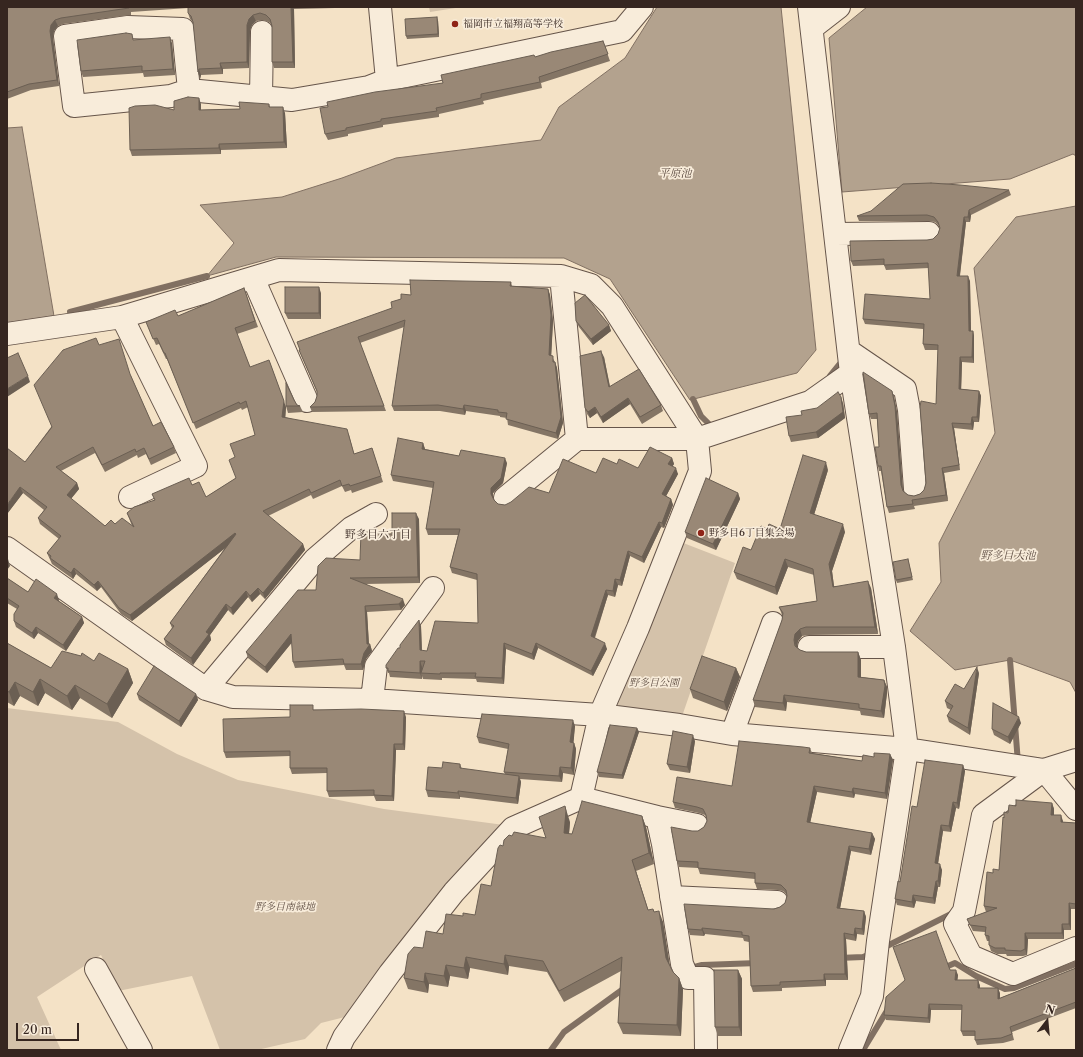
<!DOCTYPE html>
<html>
<head>
<meta charset="utf-8">
<style>
  body { margin:0 }
  #map { position:relative; width:1083px; height:1057px; overflow:hidden; background:#f4e2c6; font-family:"Libre Caslon Text",serif }
  canvas { display:block }
  .frame { position:absolute; inset:0; border:8px solid #362620; pointer-events:none }
  .north { position:absolute; left:1027px; top:1001px; width:40px; height:40px; -webkit-text-stroke:3px #f8ecda; paint-order:stroke; rotate:16deg; font-size:11px; font-weight:700; line-height:16px; text-align:center; color:#362620 }
  .north::after { content:''; display:block; margin:auto; width:14px; height:18px; background:#362620; clip-path:polygon(50% 0,100% 100%,50% 72%,0 100%) }
  .scale { position:absolute; left:16px; top:1023px; width:63px; height:18px; box-sizing:border-box; border:2px solid #362620; border-top:0; padding-left:5px; font-size:12px; line-height:14px; white-space:nowrap; color:#362620; -webkit-text-stroke:3px #f8ecda; paint-order:stroke }
</style>
</head>
<body>
<div id="map">
<canvas width="1083" height="1057"></canvas>
<div class="frame"></div>
<div class="north">N</div>
<div class="scale">20 m</div>
</div>
<script>
const g = document.querySelector('canvas').getContext('2d');
g.lineJoin = 'round';
function fillPath(path, color) {
  g.fillStyle = color;
  g.fill(path, 'evenodd');
}
function poly(rows) {
  const path = new Path2D();
  for (const r of rows) {
    path.moveTo(r[0], r[1]);
    for (let i = 2; i < r.length; i += 2) path.lineTo(r[i], r[i + 1]);
  }
  return path;
}
function strokePath(path, color, width, dash) {
  g.strokeStyle = color;
  g.lineWidth = width;
  g.lineCap = dash ? 'butt' : 'round';
  g.setLineDash(dash || []);
  g.stroke(path);
}
function label(font, color, halo, rows, align = 'center') {
  g.font = font + ' "Libre Caslon Text","Noto Serif JP",serif';
  g.lineWidth = 3.5;
  g.setLineDash([]);
  g.textBaseline = 'middle';
  g.strokeStyle = halo;
  g.fillStyle = color;
  for (const [text, x, y, turn = 0] of rows) {
    g.save();
    g.translate(x, y);
    g.rotate((+turn || 0) * Math.PI / 180);
    g.textAlign = isNaN(turn) ? turn : align;
    if (halo) g.strokeText(text, 0, 0);
    g.fillText(text, 0, 0);
    g.restore();
  }
}
fillPath(poly([
  [429,7,462,7,430,12],
  [673,539,735,563,679,725,600,715],
  [7,708,118,722,177,754,238,780,384,809,504,825,349,1016,321,1023,305,1039,257,1050,220,1050,192,976,118,991,101,955,37,997,61,1050,7,1050]
]), '#d4c2aa');
const water = poly([
  [657,7,781,7,816,350,797,373,690,400,610,279,564,258,276,257,207,276,234,243,200,205,282,197,342,178,396,158,541,140,559,107,625,58,657,7],
  [867,7,1076,7,1076,156,1073,154,1010,179,842,192,829,38,867,7],
  [22,127,54,316,7,323,7,128,22,127],
  [1076,206,1076,693,1070,682,1010,660,955,670,910,631,941,582,939,543,995,433,974,268,1016,217,1076,206]
]);
fillPath(water, '#b3a28e');
strokePath(water, '#817062', 1);
strokePath(poly([
  [70,312,207,276],
  [830,376,843,360],
  [693,399,701,416,710,425,716,426],
  [1010,660,1018,763],
  [883,948,953,913],
  [839,958,863,957,873,953],
  [687,969,702,965,758,963],
  [941,969,955,963,976,976,1005,989,1014,988,1076,964],
  [551,1050,564,1032,626,987],
  [863,1050,888,1009]
]), '#817062', 6);
const minor = poly([
  [380,7,387,80,622,31,642,7],
  [809,7,851,373,894,647,907,749,878,941,872,996,850,1050],
  [812,28,839,7],
  [189,90,183,29,128,27,65,36,74,106,171,96,189,90,292,100,369,87,387,80],
  [261,98,262,32],
  [836,234,929,233],
  [561,276,577,439],
  [253,278,307,401],
  [122,317,196,466,130,497],
  [7,334,122,317,279,270,561,276,591,285,612,306,697,439,700,471,638,628,600,715,581,798,657,817,663,844,682,964,688,978,705,978,706,1050],
  [849,351,905,389,909,410,915,489],
  [505,498,577,439,697,439,810,402,851,373],
  [7,548,206,689,233,697,372,700,600,715,679,725,732,734,907,749,1044,770,1076,809],
  [809,647,894,647],
  [206,689,315,559,351,528,376,514],
  [372,700,376,666,433,588],
  [732,734,773,623],
  [1076,760,1044,770,983,815,964,911,955,924,971,956,1013,974,1076,948],
  [657,817,697,825],
  [671,897,777,902],
  [96,969,141,1050],
  [338,1050,344,1037,390,973,454,892,513,828,581,798]
]);
strokePath(minor, '#66554a', 24);
strokePath(minor, '#f8ecda', 22);
fillPath(poly([
  [7,7,335,7,335,8,294,9,295,68,274,68,272,62,272,25,269,22,262,20,256,21,252,25,250,31,249,68,223,69,223,74,201,75,200,79,198,72,193,22,190,19,188,13,188,8,131,12,131,15,63,24,58,26,54,31,53,38,59,86,31,90,7,99],
  [438,20,439,37,407,39,406,36],
  [134,40,172,43,175,75,144,77,143,73,83,77,81,71],
  [603,41,610,61,541,83,542,88,483,101,484,104,439,114,439,117,383,125,383,127,348,134,348,136,328,140,325,134,443,83,535,57],
  [201,104,201,110,240,109,269,104,270,107,285,113,287,148,221,150,221,154,132,156,130,150,174,110],
  [1009,190,1011,195,971,215,970,222,966,222,960,276,970,281,971,331,973,331,974,336,974,363,962,362,961,389,979,391,981,396,979,422,974,422,973,430,954,428,960,470,944,473,948,501,914,506,915,509,889,513,887,507,881,471,879,471,878,466,879,447,877,419,871,419,869,414,894,397,897,412,903,490,903,491,908,495,914,496,920,494,924,490,926,483,936,404,938,350,925,350,923,344,923,329,865,324,863,319,930,299,929,268,886,270,884,265,853,266,851,261,933,239,938,234,940,228,939,226,935,222,929,221,859,221,857,216],
  [511,282,512,286,548,289,550,295,553,321,551,355,555,362,557,368,563,423,558,439,508,425,507,418,500,417,500,416,466,411,465,415,440,411,394,411,392,406,404,327,360,343,386,411,312,412,310,407,315,402,317,396,317,392,299,350,392,308,411,295],
  [244,288,258,327,237,334,250,367,286,407,285,417,349,435,354,454,372,448,383,482,352,493,351,490,345,492,342,486,313,499,311,495,268,516,303,544,305,550,265,599,260,594,252,602,248,597,233,615,228,610,210,635,211,640,193,665,166,645,164,639,172,628,170,623,225,548,132,621,121,614,101,587,97,591,76,574,73,579,52,564,47,553,59,539,40,524,38,518,44,510,23,493,7,514,25,462,51,427,99,345,131,376,153,426,174,447,176,453,151,465,146,454,138,458,137,455,105,472,95,453,61,471,77,483,79,489,71,499,105,526,115,524,132,526,127,513,155,500,152,494,192,485,206,497,236,478,235,457,255,435,248,407,242,410,241,408,196,429,167,359,166,359,159,344,156,345,149,329],
  [321,293,321,319,288,319,285,313],
  [576,321,609,325,611,331,593,345,579,327],
  [604,357,610,386,661,405,663,411,642,424,630,404,603,423,597,413,590,418,587,414,585,408],
  [843,403,845,418,818,438,791,442,789,436,802,415],
  [297,405,300,406,303,412,288,413,286,406],
  [423,443,425,449,459,456,507,463,503,483,493,493,493,499,498,504,505,505,549,493,617,464,638,468,672,458,674,464,672,467,678,474,666,496,671,499,673,505,664,528,661,527,644,563,630,556,622,586,618,585,615,597,608,595,595,638,607,649,593,676,538,648,534,660,506,649,504,684,477,682,476,679,442,678,442,680,423,679,422,676,422,679,390,677,389,673,388,673,386,668,400,648,421,626,422,651,427,651,478,623,477,580,452,573,450,567,458,535,428,535,426,529,433,488,393,481,391,475],
  [828,470,814,515,845,532,832,571,834,586,871,588,878,634,809,635,802,636,798,641,797,647,800,650,806,652,858,652,861,660,861,677,884,680,887,687,887,693,884,718,861,715,860,711,787,702,786,711,755,707,753,700,782,620,782,615,779,607,817,601,814,575,788,567,777,595,737,579,734,572,751,550,780,529],
  [738,493,740,499,716,550,687,538,685,532],
  [419,519,420,583,365,584,405,605,401,610,367,612,369,644,370,644,372,651,366,659,363,670,346,670,344,665,295,668,293,662,292,642,267,673,248,658,246,652,316,590,360,560,392,534],
  [908,559,913,580,897,583,896,580],
  [7,578,28,592,59,600,59,601,82,617,84,623,66,651,38,633,34,639,16,627,14,621,17,609,7,603],
  [7,643,51,668,94,661,128,669,133,683,112,718,80,698,72,710,45,693,38,706,20,696,14,706,7,702],
  [736,668,740,677,727,711,693,698,690,689],
  [979,673,970,735,949,722,947,716,951,710,947,708,945,701,964,689],
  [137,694,196,694,198,700,181,727,139,700],
  [314,710,406,717,405,750,396,750,394,801,376,801,374,796,329,797,327,791,327,773,292,774,290,768,290,756,226,758,224,752,290,717],
  [1021,723,1010,744,994,735,992,729],
  [575,726,573,743,574,743,576,749,574,775,563,773,562,782,520,779,521,782,518,804,460,797,460,799,428,797,426,790,442,768,460,764,462,769,505,774,504,772,508,749,479,743,477,737],
  [637,728,639,732,623,779,599,777,597,772],
  [695,741,690,773,670,770,667,764],
  [810,748,812,753,862,761,874,757,890,754,893,760,887,799,855,794,854,798,817,792,810,823,872,833,875,839,871,855,851,851,840,908,864,911,866,917,864,935,857,934,856,941,846,939,848,980,826,980,826,986,782,988,782,991,753,992,751,986,749,942,744,941,743,938,705,934,704,936,690,935,688,929,780,907,785,903,787,896,787,895,783,891,778,890,757,889,755,883,755,879,700,874,698,868,679,867,677,861,692,831,698,831,704,827,707,821,707,818,705,815,699,813,675,808,673,802,732,786],
  [963,765,965,771,959,809,956,808,951,832,943,831,938,864,942,870,940,887,938,887,935,904,916,901,914,908,897,905,895,899,900,882,917,807],
  [1052,803,1054,809,1054,815,1063,821,1063,822,1076,823,1076,909,1071,909,1071,930,1064,930,1064,939,1028,939,1027,955,1023,956,1007,956,1006,954,997,954,991,951,989,945,989,941,987,941,985,935,985,932,973,931,967,919,986,912,984,906,993,873,999,870,1004,818,1016,806],
  [642,816,646,827,654,864,636,871,648,910,654,912,663,922,670,966,673,972,679,978,683,989,681,1036,623,1034,618,1023,621,971,564,1002,547,972,509,966,508,975,470,968,468,979,450,976,448,987,429,984,428,993,408,989,404,978,423,948,443,934,463,916,475,915,491,886,503,846,512,836,546,838,570,822,569,834,572,834],
  [1076,968,1076,1008,1012,1032,1014,1040,1003,1043,977,1045,975,1040,975,1036,963,1036,961,1031,962,1010,931,1010,930,1023,886,1020,884,1015,950,970,958,975,957,980,978,980,980,986,980,988,1000,993,1000,998],
  [738,970,742,979,742,1036,718,1036,715,1027]
]), '#847565');
fillPath(poly([
  [291,7,293,7,294,9,295,68,293,62],
  [253,15,256,21,252,25,250,31,249,68,247,62,247,25,249,19],
  [437,17,438,20,439,37,438,34],
  [55,20,58,26,54,31,53,38,59,86,57,80,50,31,51,25],
  [170,37,172,43,175,75,173,69],
  [220,63,223,69,223,74,221,68],
  [199,69,201,75,200,79,198,72],
  [199,98,201,104,201,116,199,110],
  [283,107,285,113,287,148,284,142],
  [219,144,221,150,221,154,219,148],
  [969,210,971,215,970,222,968,217],
  [964,217,966,222,959,282,957,276],
  [968,276,970,281,971,336,969,331],
  [319,287,321,293,321,319,319,313],
  [548,289,550,295,553,321,551,361,549,355],
  [609,325,611,331,593,345,591,339],
  [973,331,974,336,974,363,972,357],
  [601,351,604,357,611,393,609,387],
  [960,357,962,362,961,394,959,389],
  [269,360,286,407,285,423,282,417],
  [555,362,557,368,563,423,558,439,556,433],
  [28,376,30,382,7,397,7,389],
  [892,391,894,397,897,412,903,490,901,485],
  [979,391,981,396,979,422,977,417],
  [841,397,843,403,845,418,818,438,816,432],
  [628,398,630,404,603,423,601,417],
  [464,405,466,411,465,415,463,409],
  [595,407,597,413,590,418,588,412],
  [972,417,974,422,973,430,971,424],
  [952,423,954,428,960,470,959,465],
  [423,443,425,449,424,454,422,449],
  [505,458,507,463,503,483,493,493,493,500,491,494,491,488],
  [672,458,674,464,670,470,668,464],
  [826,462,828,470,812,521,810,513],
  [676,468,678,474,664,500,662,494],
  [942,468,944,473,948,501,946,495],
  [77,483,79,489,69,501,67,495],
  [20,487,23,493,7,514,7,505],
  [738,493,740,499,716,550,713,544],
  [671,499,673,505,664,528,662,523],
  [416,513,419,519,420,583,418,577],
  [659,522,661,527,644,563,642,557],
  [843,524,845,532,832,571,835,594,833,587,829,564],
  [235,533,237,539,132,621,130,615],
  [303,544,305,550,265,599,263,593],
  [628,551,630,556,622,586,620,580],
  [8,559,10,566,7,570,7,560],
  [785,559,788,567,777,595,775,587],
  [74,568,76,574,73,579,71,573],
  [615,579,618,585,615,597,613,591],
  [98,581,101,587,97,591,94,585],
  [868,581,871,588,878,634,875,627],
  [258,588,260,594,252,602,250,596],
  [606,590,608,595,593,642,591,636],
  [246,591,248,597,233,615,231,608],
  [57,594,59,600,56,604,54,598],
  [403,599,405,605,401,610,399,604],
  [226,604,228,610,210,635,211,640,193,665,191,658,206,632],
  [365,606,367,612,369,646,370,644,372,651,366,659,363,670,361,664,364,653,367,644],
  [82,617,84,623,66,651,63,645],
  [419,620,421,626,422,656,420,650],
  [36,627,38,633,34,639,32,633],
  [800,629,802,636,798,641,797,647,798,653,794,640,795,634],
  [291,634,294,640,267,673,265,667],
  [504,643,506,649,504,684,502,678],
  [536,643,538,648,534,660,532,654],
  [605,643,607,649,593,676,591,671],
  [858,652,861,660,861,684,858,677],
  [420,661,422,667,422,673,421,673,422,679,420,673],
  [977,667,979,673,970,735,968,728],
  [736,668,740,677,727,711,724,702],
  [128,669,133,683,112,718,107,704],
  [40,679,45,693,38,706,33,692],
  [884,680,887,687,887,693,884,718,881,711],
  [15,682,20,696,14,706,9,692],
  [75,685,80,698,72,710,67,696],
  [196,694,198,700,181,727,179,721],
  [784,695,787,702,786,711,783,703],
  [404,711,406,717,405,750,403,744],
  [1019,717,1021,723,1010,744,1008,737],
  [573,720,575,726,573,749,570,742],
  [637,728,639,732,623,779,622,775],
  [693,735,695,741,690,773,687,767],
  [574,743,576,749,574,775,571,768],
  [394,744,396,750,394,801,392,796],
  [890,754,893,760,887,799,885,793],
  [963,765,965,771,959,809,957,803],
  [560,767,563,773,562,782,559,776],
  [519,776,521,782,518,804,516,798],
  [814,786,817,792,809,828,807,822],
  [853,788,855,794,854,798,852,792],
  [458,791,460,797,460,799,458,793],
  [953,802,956,808,951,832,949,826],
  [1052,803,1054,809,1054,821,1051,815],
  [565,806,570,822,568,844,564,833],
  [1061,815,1063,821,1063,828,1061,822],
  [642,816,646,827,654,864,649,853],
  [941,825,943,831,937,870,935,863],
  [872,833,875,839,871,855,869,849],
  [849,846,851,851,839,914,837,908],
  [632,860,636,871,652,922,648,910],
  [940,864,942,870,940,887,938,881],
  [936,881,938,887,935,904,933,898],
  [913,895,916,901,914,908,912,902],
  [1069,903,1071,909,1071,930,1069,924],
  [659,911,663,922,670,969,666,958],
  [864,911,866,917,864,935,862,929],
  [1062,924,1064,930,1064,939,1062,933],
  [702,928,705,934,704,936,702,930],
  [855,928,857,934,856,941,854,935],
  [844,933,846,939,848,980,845,974],
  [1025,933,1028,939,1027,955,1025,949],
  [505,955,509,966,508,975,504,964],
  [466,957,470,968,468,979,464,968],
  [446,965,450,976,448,987,444,976],
  [738,970,742,979,742,1036,739,1027],
  [956,970,958,975,957,985,955,980],
  [425,973,429,984,428,993,424,982],
  [824,974,826,980,826,986,824,980],
  [679,978,683,989,681,1036,677,1025],
  [978,980,980,986,980,993,978,988],
  [998,988,1000,993,1000,1004,998,999],
  [929,1004,931,1010,930,1023,928,1018]
]), '#6b5f53');
const building = poly([
  [7,7,129,7,129,8,61,18,55,20,51,25,50,31,57,80,29,84,7,92,7,7],
  [188,7,291,7,293,62,272,62,272,26,270,19,266,15,260,13,253,15,249,19,247,25,247,62,220,63,221,68,199,69,198,72,193,22,191,16,188,13,188,7],
  [437,17,438,34,406,36,405,19,437,17],
  [126,33,132,34,133,40,170,37,173,69,142,71,142,66,81,71,77,40,126,33],
  [603,41,608,54,539,77,540,82,481,94,481,98,436,108,437,111,381,119,381,121,346,128,346,130,325,134,320,108,328,107,327,102,375,92,443,83,441,75,534,55,535,57,551,52,603,41],
  [188,97,199,98,199,110,240,109,239,102,269,104,269,107,283,107,284,142,219,144,219,148,130,150,129,108,135,106,155,105,174,110,174,101,188,97],
  [931,183,960,185,1009,190,969,210,968,217,964,217,957,276,968,276,969,331,973,331,972,357,960,357,959,389,979,391,977,417,972,417,971,424,952,423,959,465,942,468,946,495,912,500,913,504,887,507,881,466,878,466,875,447,879,447,877,413,869,414,863,372,892,391,895,406,901,485,903,491,908,495,914,496,920,494,924,490,926,483,920,407,921,401,936,404,938,345,923,344,924,324,863,319,865,294,930,299,928,263,884,265,884,259,851,261,850,241,927,240,933,239,938,234,940,228,938,222,934,217,927,215,857,216,871,211,903,184,931,183],
  [410,280,511,282,510,286,548,289,551,315,549,355,553,356,553,362,555,362,561,417,556,433,506,419,507,413,498,412,498,410,464,405,463,409,438,405,392,406,405,320,358,337,384,406,310,407,315,402,317,396,317,391,299,350,300,350,297,342,392,308,391,302,401,299,401,294,411,295,410,280],
  [285,287,319,287,319,313,285,313,285,287],
  [244,288,255,321,235,328,250,367,269,360,284,401,282,417,347,429,354,454,372,448,381,476,350,486,349,484,342,486,340,480,311,493,309,489,263,511,303,544,263,593,258,588,250,596,246,591,231,608,226,604,206,632,209,634,191,658,164,639,174,626,170,623,236,534,235,533,130,615,119,608,98,581,94,585,74,568,71,573,50,558,51,556,47,553,61,536,38,518,47,507,20,487,7,505,7,448,25,462,52,427,34,385,63,350,96,338,99,345,119,339,130,374,153,426,161,422,174,447,149,459,144,448,136,452,135,449,102,465,93,447,56,467,77,483,67,495,105,526,111,520,115,524,122,518,134,527,127,513,134,507,155,500,152,494,189,478,192,485,199,482,206,497,236,478,229,460,235,457,230,444,255,435,246,401,240,404,239,402,193,423,165,353,164,353,157,338,153,339,146,322,175,310,178,316,244,288],
  [585,295,609,325,591,339,576,321,575,303,585,295],
  [601,351,609,387,639,369,661,405,640,417,628,398,601,417,595,407,588,412,585,408,580,356,601,351],
  [18,353,28,376,7,389,7,358,18,353],
  [286,383,294,400,297,405,300,406,286,406,286,383],
  [838,392,841,397,843,412,816,432,789,436,786,417,802,415,801,411,817,408,838,392],
  [398,438,423,443,422,449,459,456,461,450,505,458,501,478,491,488,491,494,494,500,498,504,505,505,511,502,529,487,549,493,563,459,596,473,603,458,617,464,619,459,638,468,650,447,672,458,668,464,676,468,662,494,671,499,662,523,659,522,642,557,628,551,620,580,615,579,613,591,606,590,591,636,605,643,591,671,536,643,532,654,504,643,502,678,475,677,476,673,440,673,440,674,421,673,425,661,420,661,420,673,388,671,388,668,386,668,386,665,398,648,400,648,400,645,419,620,420,650,427,651,435,621,478,623,477,574,450,567,460,529,426,529,434,482,391,475,398,438],
  [803,455,826,462,810,513,843,524,829,564,833,587,868,581,875,627,806,627,800,629,795,634,794,640,795,646,800,650,806,652,858,652,858,677,884,680,885,686,881,711,859,708,859,704,784,695,783,703,753,700,782,620,783,613,779,607,817,601,813,569,785,559,775,587,734,572,743,547,751,550,761,526,767,529,769,524,780,529,803,455],
  [706,478,738,493,713,544,685,532,706,478],
  [392,513,416,513,418,577,350,578,403,599,399,604,365,606,367,644,370,644,364,653,361,664,344,664,343,659,293,662,291,634,265,667,246,652,298,590,316,590,318,566,326,558,360,560,361,532,392,534,392,513],
  [908,559,912,577,896,580,893,562,908,559],
  [7,578,28,592,36,579,57,594,54,598,82,617,63,645,36,627,32,633,14,621,14,614,19,606,7,598,7,578],
  [7,643,51,668,62,651,81,656,82,653,94,661,99,653,128,669,107,704,75,685,67,696,40,679,33,692,15,682,9,692,7,691,7,643],
  [702,656,736,668,724,702,690,689,702,656],
  [154,666,196,694,179,721,137,694,154,666],
  [977,667,968,728,947,716,953,706,945,701,955,684,964,689,977,667],
  [993,703,1019,717,1008,737,992,729,993,703],
  [290,705,313,705,313,710,361,709,404,711,403,744,394,744,392,796,374,795,374,790,327,791,327,768,290,768,290,751,224,752,223,719,290,717,290,705],
  [482,714,573,720,570,742,574,743,571,768,560,767,559,776,504,772,509,744,477,737,482,714],
  [610,725,637,728,622,775,597,772,610,725],
  [673,731,693,735,687,767,667,764,673,731],
  [739,741,803,747,810,748,809,753,862,761,863,755,874,757,874,753,890,754,885,793,853,788,852,792,814,786,807,822,872,833,869,849,849,846,837,908,864,911,862,929,855,928,854,935,844,933,845,974,824,974,824,980,780,982,780,985,751,986,749,936,742,935,742,932,702,928,702,930,688,929,684,904,774,909,780,907,785,903,787,896,786,890,781,885,775,884,755,883,755,873,698,868,698,862,677,861,671,827,692,831,698,831,704,827,707,821,706,815,703,809,697,807,673,802,677,777,732,786,739,741],
  [925,760,963,765,957,803,953,802,949,826,941,825,935,863,940,864,938,881,936,881,933,898,913,895,912,902,895,899,898,881,900,882,912,806,917,807,925,760],
  [443,762,460,764,460,768,519,776,516,798,458,791,458,793,426,790,428,767,442,768,443,762],
  [1016,800,1052,803,1051,815,1061,815,1061,822,1076,823,1076,904,1069,903,1069,924,1062,924,1062,933,1025,933,1025,949,1021,951,1005,950,1005,948,995,948,989,945,989,936,985,935,986,927,970,925,967,919,997,908,984,906,987,872,993,873,993,869,999,870,1003,817,1004,818,1004,812,1008,813,1009,805,1016,806,1016,800],
  [582,801,642,816,649,853,632,860,648,910,653,909,654,912,659,911,666,958,673,972,679,978,677,1025,618,1023,622,957,559,991,543,961,505,955,504,964,466,957,464,968,446,965,444,976,425,973,424,982,404,978,408,954,414,947,423,948,426,931,443,934,446,914,463,916,463,913,475,915,481,884,491,886,498,848,500,845,503,846,504,840,509,835,512,836,514,832,546,838,539,817,565,806,566,811,564,833,572,834,582,801],
  [936,931,950,970,956,970,955,980,978,980,978,988,998,988,998,999,1076,968,1076,1002,1010,1027,1012,1034,1001,1038,975,1040,975,1031,961,1031,962,1005,929,1004,928,1018,884,1015,886,997,905,980,893,947,936,931],
  [714,970,738,970,739,1027,715,1027,714,970]
]);
fillPath(building, '#998876');
strokePath(building, '#6b5f53', 1);
for (const [x, y, r, color] of [
  [455,24,4,"#8f2418"],
  [701,533,4,"#8f2418"]
]) {
  const dot = new Path2D();
  dot.arc(x, y, r, 0, 2 * Math.PI);
  g.fillStyle = color;
  g.fill(dot);
  strokePath(dot, '#f8ecda', 1.5);
}
label('10px', '#362620', '#f8ecda', [
  ["福岡市立福翔高等学校",463,24],
  ["野多目6丁目集会場",709,533]
], 'left');
label('italic 10px', '#5e4d42', '#f8ecda', [
  ["野多目公園",654,683],
  ["野多目南緑地",285,907]
]);
label('italic 11px', '#5c4b41', '#f8ecda', [
  ["平原池",675,174],
  ["野多目大池",1008,556]
]);
label('11px', '#362620', '#f8ecda', [
  ["野多目六丁目",378,535]
]);
</script>
</body>
</html>
